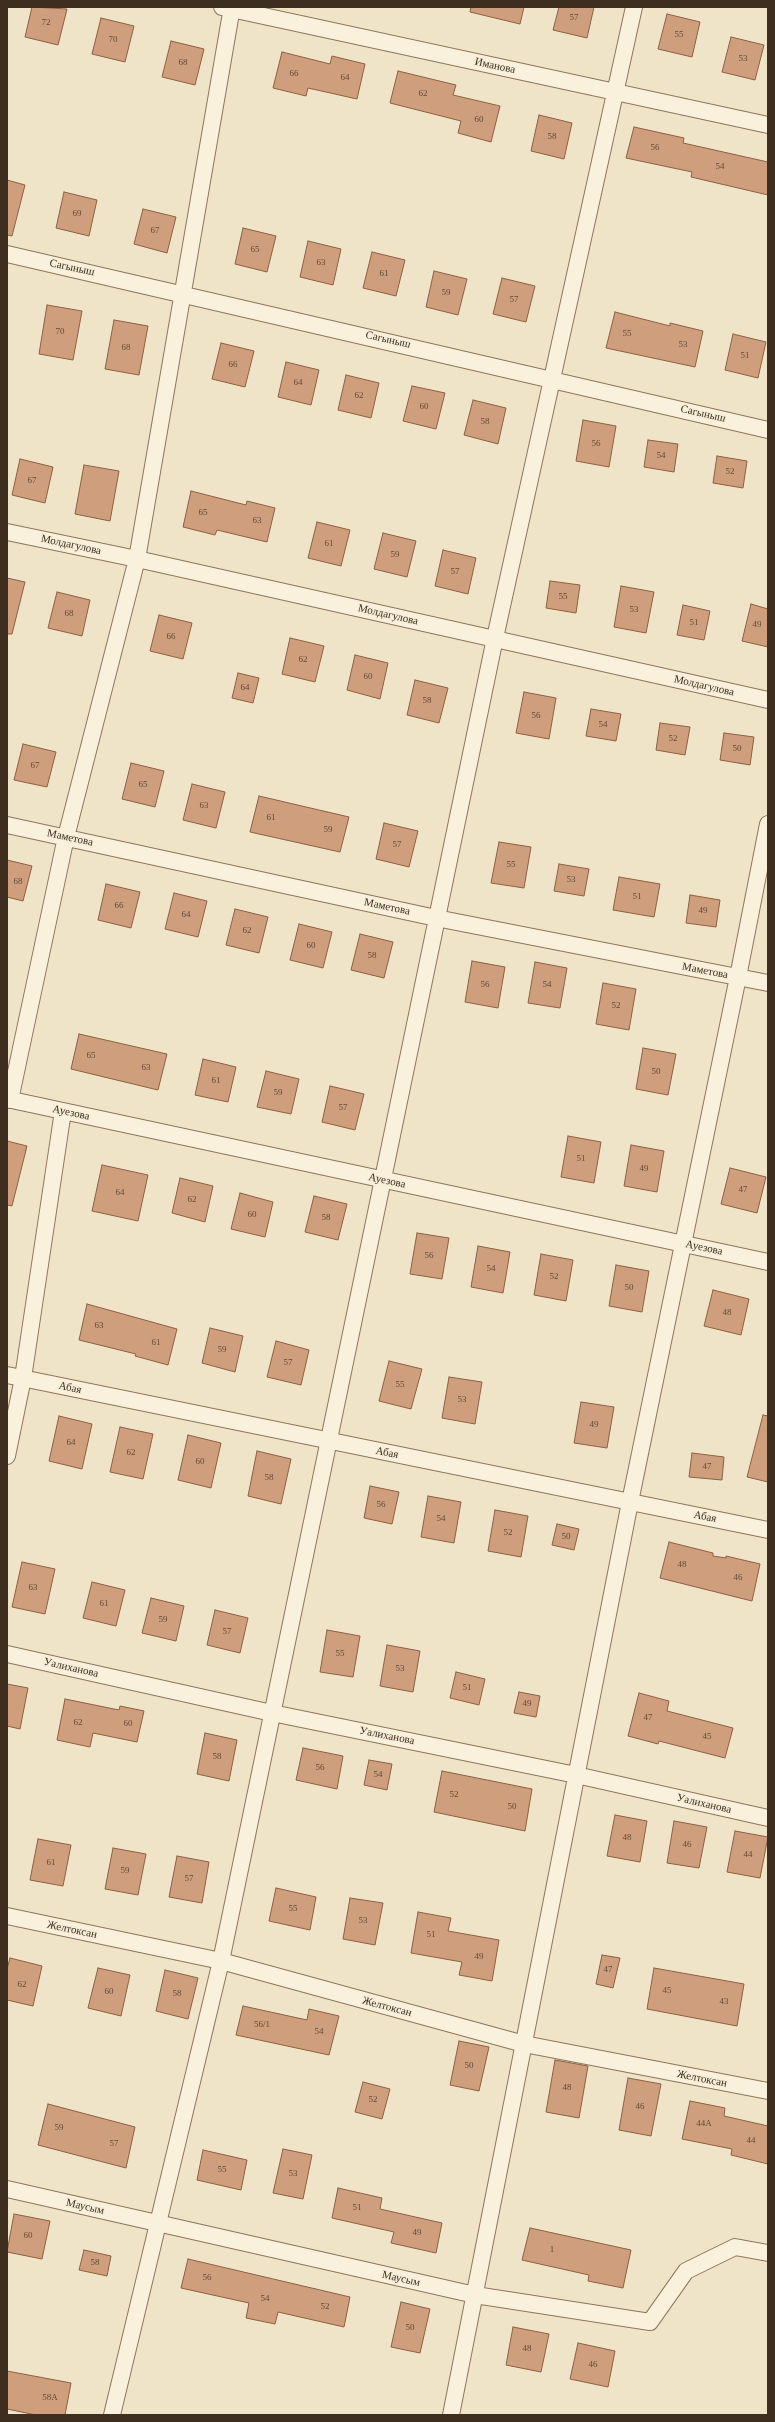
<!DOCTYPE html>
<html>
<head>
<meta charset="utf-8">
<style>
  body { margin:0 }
  #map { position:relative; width:775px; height:2422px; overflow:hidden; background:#f0e4c8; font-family:Georgia,serif }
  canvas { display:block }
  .frame { position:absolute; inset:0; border:8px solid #3d2e20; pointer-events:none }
</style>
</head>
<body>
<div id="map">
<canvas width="775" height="2422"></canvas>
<div class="frame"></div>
</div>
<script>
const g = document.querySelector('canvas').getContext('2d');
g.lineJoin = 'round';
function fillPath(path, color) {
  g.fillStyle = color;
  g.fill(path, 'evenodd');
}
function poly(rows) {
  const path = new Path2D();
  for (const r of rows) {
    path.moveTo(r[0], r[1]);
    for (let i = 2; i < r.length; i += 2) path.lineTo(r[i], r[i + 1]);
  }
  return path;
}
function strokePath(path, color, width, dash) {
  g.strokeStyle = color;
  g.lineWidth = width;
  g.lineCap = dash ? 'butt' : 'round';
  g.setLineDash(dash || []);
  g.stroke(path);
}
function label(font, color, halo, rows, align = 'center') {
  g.font = font + ' Georgia,serif';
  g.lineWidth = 3;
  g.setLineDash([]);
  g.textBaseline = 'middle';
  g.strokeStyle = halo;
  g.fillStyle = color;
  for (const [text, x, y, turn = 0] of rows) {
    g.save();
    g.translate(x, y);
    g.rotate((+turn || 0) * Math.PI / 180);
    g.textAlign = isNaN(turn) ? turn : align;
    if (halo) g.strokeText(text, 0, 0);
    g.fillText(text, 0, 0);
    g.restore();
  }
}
const building = poly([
  [32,7,67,9,58,45,25,37,32,7],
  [471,7,524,7,520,24,470,12,471,7],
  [559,7,594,7,587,38,553,30,559,7],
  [667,14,700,22,692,57,658,49,667,14],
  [101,18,134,26,125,62,92,54,101,18],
  [731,37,764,45,755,80,722,72,731,37],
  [171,41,204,49,195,85,162,77,171,41],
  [282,52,330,64,332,56,365,64,357,99,308,88,306,96,273,88,282,52],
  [398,71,456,85,453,95,500,106,491,142,458,133,461,121,390,103,398,71],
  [539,115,572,123,564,159,531,151,539,115],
  [634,127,684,138,683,143,768,162,768,195,691,177,692,172,626,158,634,127],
  [7,180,25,185,12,236,7,235,7,180],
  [64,192,97,200,89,236,56,228,64,192],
  [143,209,176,217,167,253,134,244,143,209],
  [243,228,276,236,267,272,235,264,243,228],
  [308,241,341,249,333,285,300,277,308,241],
  [372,252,405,260,396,296,363,288,372,252],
  [434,271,467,279,458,315,426,307,434,271],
  [502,278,535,286,526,322,493,314,502,278],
  [47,305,82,311,73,360,39,354,47,305],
  [615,312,670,326,670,323,703,331,695,367,606,348,615,312],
  [114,320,148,326,139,375,105,369,114,320],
  [733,334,766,342,758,378,725,370,733,334],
  [221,343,254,351,245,387,212,379,221,343],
  [286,362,319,370,311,405,278,397,286,362],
  [346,375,379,383,371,418,338,410,346,375],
  [412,386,445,393,436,429,403,421,412,386],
  [473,400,506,408,498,444,464,435,473,400],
  [583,420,616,426,609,467,576,461,583,420],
  [648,440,678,444,674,472,644,467,648,440],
  [717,456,747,461,743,488,713,483,717,456],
  [20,459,53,467,45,503,12,495,20,459],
  [84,465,119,471,110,521,75,514,84,465],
  [191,491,246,505,247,501,275,508,267,542,217,530,215,535,183,527,191,491],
  [317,522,350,530,341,566,308,558,317,522],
  [383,533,416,541,407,577,374,569,383,533],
  [443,550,476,558,468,594,435,586,443,550],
  [7,578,25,582,12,634,7,634,7,578],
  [550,581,580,585,576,613,546,608,550,581],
  [621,586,654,592,646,633,614,627,621,586],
  [57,592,90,600,82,636,48,628,57,592],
  [751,604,768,609,768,647,742,641,751,604],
  [683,605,710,611,704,640,677,635,683,605],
  [159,615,192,623,183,659,150,651,159,615],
  [290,638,324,646,315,682,282,674,290,638],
  [355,655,388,663,380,699,347,690,355,655],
  [238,673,259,678,253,703,232,698,238,673],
  [415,680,448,688,439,723,407,715,415,680],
  [524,692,556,698,549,739,516,733,524,692],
  [591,709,621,714,616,741,586,736,591,709],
  [660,723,690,727,685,755,656,750,660,723],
  [724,733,754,737,750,765,720,760,724,733],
  [23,744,56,752,47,787,14,780,23,744],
  [131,763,164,771,155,807,122,799,131,763],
  [192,784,225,792,216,828,183,820,192,784],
  [259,796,349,817,340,852,250,832,259,796],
  [384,823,418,831,409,867,376,859,384,823],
  [499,842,531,847,524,888,491,883,499,842],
  [7,860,32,866,23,901,7,897,7,860],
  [559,864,589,869,584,896,554,891,559,864],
  [619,877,660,884,654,917,613,910,619,877],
  [106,884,140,892,131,928,98,920,106,884],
  [174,893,207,901,198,937,165,929,174,893],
  [690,895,720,900,716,927,686,923,690,895],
  [235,909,268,917,259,953,226,945,235,909],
  [299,924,332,932,323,968,290,960,299,924],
  [360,934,393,942,384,978,351,970,360,934],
  [472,961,505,967,498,1008,465,1002,472,961],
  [535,962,567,968,560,1008,528,1003,535,962],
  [603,983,636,989,629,1030,596,1024,603,983],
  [79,1034,167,1054,158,1090,71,1069,79,1034],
  [643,1048,676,1054,668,1095,636,1089,643,1048],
  [203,1059,236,1067,228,1102,195,1095,203,1059],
  [266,1071,299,1079,291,1114,257,1107,266,1071],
  [330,1086,364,1094,355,1130,322,1122,330,1086],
  [568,1136,601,1142,594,1183,561,1177,568,1136],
  [7,1141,27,1146,12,1206,7,1205,7,1141],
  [631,1145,664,1151,657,1192,624,1186,631,1145],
  [102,1165,148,1175,138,1221,92,1211,102,1165],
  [730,1168,766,1177,757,1213,721,1204,730,1168],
  [180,1178,213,1186,205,1222,172,1213,180,1178],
  [240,1193,273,1202,265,1237,231,1229,240,1193],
  [314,1196,347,1204,338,1240,305,1232,314,1196],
  [417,1233,449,1238,442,1279,410,1274,417,1233],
  [478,1246,510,1252,503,1293,471,1287,478,1246],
  [541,1254,573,1260,566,1301,534,1295,541,1254],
  [616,1265,649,1271,642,1312,609,1306,616,1265],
  [713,1290,749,1299,741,1335,704,1326,713,1290],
  [87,1304,177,1329,168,1365,135,1356,136,1354,79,1340,87,1304],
  [210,1328,243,1336,235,1372,202,1363,210,1328],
  [276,1341,309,1350,301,1385,267,1377,276,1341],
  [389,1361,422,1369,411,1409,379,1401,389,1361],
  [449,1377,482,1382,475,1424,442,1418,449,1377],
  [581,1402,614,1407,607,1448,574,1443,581,1402],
  [763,1415,768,1416,768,1482,747,1477,763,1415],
  [59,1416,92,1424,82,1469,49,1461,59,1416],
  [120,1427,153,1434,143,1479,110,1472,120,1427],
  [188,1435,221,1443,211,1488,178,1480,188,1435],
  [257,1451,291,1459,281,1504,248,1496,257,1451],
  [692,1453,724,1457,722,1480,689,1477,692,1453],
  [370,1486,399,1492,392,1524,364,1518,370,1486],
  [428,1496,461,1502,454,1543,421,1537,428,1496],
  [495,1510,528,1516,521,1557,488,1551,495,1510],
  [557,1524,579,1529,574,1550,552,1545,557,1524],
  [669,1542,713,1553,713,1556,726,1558,726,1556,760,1564,752,1601,660,1578,669,1542],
  [22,1562,55,1569,45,1614,12,1607,22,1562],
  [92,1582,125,1590,116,1626,83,1618,92,1582],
  [151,1598,184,1606,176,1641,142,1633,151,1598],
  [215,1610,248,1618,240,1653,207,1645,215,1610],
  [327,1630,360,1636,353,1677,320,1672,327,1630],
  [387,1645,420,1651,413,1692,380,1686,387,1645],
  [456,1672,485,1679,479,1705,450,1698,456,1672],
  [7,1684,28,1688,20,1729,7,1726,7,1684],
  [519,1692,540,1696,536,1717,514,1713,519,1692],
  [639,1693,669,1701,667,1711,733,1728,725,1758,659,1741,658,1744,628,1736,639,1693],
  [65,1699,119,1710,120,1706,144,1711,137,1742,93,1733,90,1747,57,1740,65,1699],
  [205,1733,237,1740,229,1781,197,1774,205,1733],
  [303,1748,343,1756,337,1789,296,1780,303,1748],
  [369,1760,392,1764,387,1790,364,1785,369,1760],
  [442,1771,532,1789,525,1831,434,1812,442,1771],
  [615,1815,647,1821,640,1862,607,1856,615,1815],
  [674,1821,707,1827,699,1868,667,1863,674,1821],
  [735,1831,768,1837,760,1878,727,1872,735,1831],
  [38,1839,71,1845,63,1886,30,1880,38,1839],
  [113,1848,146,1854,138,1895,105,1889,113,1848],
  [177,1856,209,1862,202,1903,169,1897,177,1856],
  [276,1888,316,1897,310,1930,269,1921,276,1888],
  [350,1898,383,1903,375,1945,343,1939,350,1898],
  [418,1912,451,1918,448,1931,499,1940,492,1981,459,1975,462,1962,411,1953,418,1912],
  [602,1955,620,1958,613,1988,596,1984,602,1955],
  [10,1958,42,1966,33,2006,7,2000,7,1969,10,1958],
  [98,1968,130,1975,121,2016,88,2008,98,1968],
  [654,1968,744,1984,737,2026,647,2009,654,1968],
  [165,1970,198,1978,188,2019,156,2011,165,1970],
  [243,2006,307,2020,309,2009,339,2016,329,2055,236,2035,243,2006],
  [459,2041,489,2047,479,2091,450,2085,459,2041],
  [555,2060,588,2066,579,2118,546,2112,555,2060],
  [628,2078,661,2084,651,2136,619,2130,628,2078],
  [363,2082,390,2089,382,2119,355,2112,363,2082],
  [690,2101,725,2108,724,2116,768,2126,768,2164,731,2155,732,2149,682,2139,690,2101],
  [48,2104,135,2127,126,2168,38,2145,48,2104],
  [283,2149,312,2155,303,2199,273,2193,283,2149],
  [203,2150,247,2160,241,2190,197,2180,203,2150],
  [338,2188,382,2198,380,2209,442,2223,436,2253,391,2243,394,2232,332,2218,338,2188],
  [14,2214,50,2221,42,2259,7,2252,14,2214],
  [530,2228,631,2250,623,2288,588,2281,589,2275,522,2260,530,2228],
  [84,2250,111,2256,107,2276,79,2270,84,2250],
  [188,2259,350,2297,344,2327,278,2312,275,2324,246,2318,249,2303,181,2288,188,2259],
  [401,2302,430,2309,420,2353,391,2347,401,2302],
  [513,2327,549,2334,541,2372,506,2365,513,2327],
  [578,2343,615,2351,608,2387,570,2379,578,2343],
  [7,2371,71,2383,65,2415,36,2415,7,2409,7,2371]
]);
fillPath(building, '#cf9f7d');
strokePath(building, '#8d5f41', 1);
const minor = poly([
  [222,7,768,125],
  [7,254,768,430],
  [7,532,137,559,768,700],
  [7,825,436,918,768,983],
  [7,1099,768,1262],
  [10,1100,66,837,137,559,232,7],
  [7,1375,768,1530],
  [7,1456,23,1378,63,1111],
  [7,1654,272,1713,576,1775,768,1818],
  [7,1916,221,1961,524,2044,768,2091],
  [7,2189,475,2295,650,2322,686,2271,735,2247,768,2253],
  [112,2415,221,1961,495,638,634,7],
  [451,2415,630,1502,738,977,768,824]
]);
strokePath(minor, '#8d765c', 18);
strokePath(minor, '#faf1dc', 16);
label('9px', '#624a37', null, [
  ["57",574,18],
  ["72",46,23],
  ["55",679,35],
  ["70",113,40],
  ["53",743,59],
  ["68",183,63],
  ["66",294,74],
  ["64",345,78],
  ["62",423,94],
  ["60",479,120],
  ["58",552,137],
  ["56",655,148],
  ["54",720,167],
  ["69",77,214],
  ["67",155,231],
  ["65",255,250],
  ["63",321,263],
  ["61",384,274],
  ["59",446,293],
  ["57",514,300],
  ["70",60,332],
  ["55",627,334],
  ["53",683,345],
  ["68",126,348],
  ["51",745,356],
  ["66",233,365],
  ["64",298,383],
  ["62",359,396],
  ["60",424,407],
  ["58",485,422],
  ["56",596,444],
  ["54",661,456],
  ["52",730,472],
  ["67",32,481],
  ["65",203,513],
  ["63",257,521],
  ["61",329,544],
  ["59",395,555],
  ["57",455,572],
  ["55",563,597],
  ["53",634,610],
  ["68",69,614],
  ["51",694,623],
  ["49",757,625],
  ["66",171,637],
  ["62",303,660],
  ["60",368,677],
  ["64",245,688],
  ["58",427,701],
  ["56",536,716],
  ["54",603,725],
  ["52",673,739],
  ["50",737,749],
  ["67",35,766],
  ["65",143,785],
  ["63",204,806],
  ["61",271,818],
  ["59",328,830],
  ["57",397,845],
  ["55",511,865],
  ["53",571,880],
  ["68",18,882],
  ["51",637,897],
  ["66",119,906],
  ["49",703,911],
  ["64",186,915],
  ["62",247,931],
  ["60",311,946],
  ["58",372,956],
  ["56",485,985],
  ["54",547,985],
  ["52",616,1006],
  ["65",91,1056],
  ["63",146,1068],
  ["50",656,1072],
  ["61",216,1081],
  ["59",278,1093],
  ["57",343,1108],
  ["51",581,1159],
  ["49",644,1169],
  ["47",743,1190],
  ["64",120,1193],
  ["62",192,1200],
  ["60",252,1215],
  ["58",326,1218],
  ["56",429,1256],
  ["54",491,1269],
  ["52",554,1277],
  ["50",629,1288],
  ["48",727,1313],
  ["63",99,1326],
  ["61",156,1343],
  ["59",222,1350],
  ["57",288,1363],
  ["55",400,1385],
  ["53",462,1400],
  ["49",594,1425],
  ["64",71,1443],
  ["62",131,1453],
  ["60",200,1462],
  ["47",707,1467],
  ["58",269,1478],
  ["56",381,1505],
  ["54",441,1519],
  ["52",508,1533],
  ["50",566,1537],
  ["48",682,1565],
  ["46",738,1578],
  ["63",33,1588],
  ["61",104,1604],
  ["59",163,1620],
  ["57",227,1632],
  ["55",340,1654],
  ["53",400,1669],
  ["51",467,1688],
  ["49",527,1704],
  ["47",648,1718],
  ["62",78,1723],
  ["60",128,1724],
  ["45",707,1737],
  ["58",217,1757],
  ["56",320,1768],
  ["54",378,1775],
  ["52",454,1795],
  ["50",512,1807],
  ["48",627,1838],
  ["46",687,1845],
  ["44",748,1855],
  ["61",51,1863],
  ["59",125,1871],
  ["57",189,1879],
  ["55",293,1909],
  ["53",363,1921],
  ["51",431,1935],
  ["49",479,1957],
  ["47",608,1970],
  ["62",22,1985],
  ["45",667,1991],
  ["60",109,1992],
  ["58",177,1994],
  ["43",724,2002],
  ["56/1",262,2025],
  ["54",319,2032],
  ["50",469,2066],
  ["48",567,2088],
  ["52",373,2100],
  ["46",640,2107],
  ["44А",704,2124],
  ["59",59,2128],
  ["44",751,2141],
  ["57",114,2144],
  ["55",222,2170],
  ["53",293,2174],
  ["51",357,2208],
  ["49",417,2233],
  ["60",28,2236],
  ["1",552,2250],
  ["58",95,2263],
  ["56",207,2278],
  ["54",265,2299],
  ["52",325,2307],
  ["50",410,2328],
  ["48",527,2349],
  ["46",593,2365],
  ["58А",50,2398]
]);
label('11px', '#3d2e20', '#f7eed8', [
  ["Иманова",495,66,12],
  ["Сагыныш",72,268,12],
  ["Сагыныш",388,340,13],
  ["Сагыныш",703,414,13],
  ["Молдагулова",71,545,12],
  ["Молдагулова",388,615,13],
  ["Молдагулова",704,686,13],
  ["Маметова",70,838,12],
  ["Маметова",387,907,12],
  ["Маметова",705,971,11],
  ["Ауезова",71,1113,12],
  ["Ауезова",387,1181,12],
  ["Ауезова",704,1248,12],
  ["Абая",70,1388,12],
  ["Абая",387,1453,11],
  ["Абая",705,1517,11],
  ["Уалиханова",71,1668,13],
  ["Уалиханова",387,1736,11],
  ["Уалиханова",704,1804,13],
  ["Желтоксан",72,1930,12],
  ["Желтоксан",387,2007,15],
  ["Желтоксан",702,2079,11],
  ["Маусым",85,2207,13],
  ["Маусым",401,2279,13]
]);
</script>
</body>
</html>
